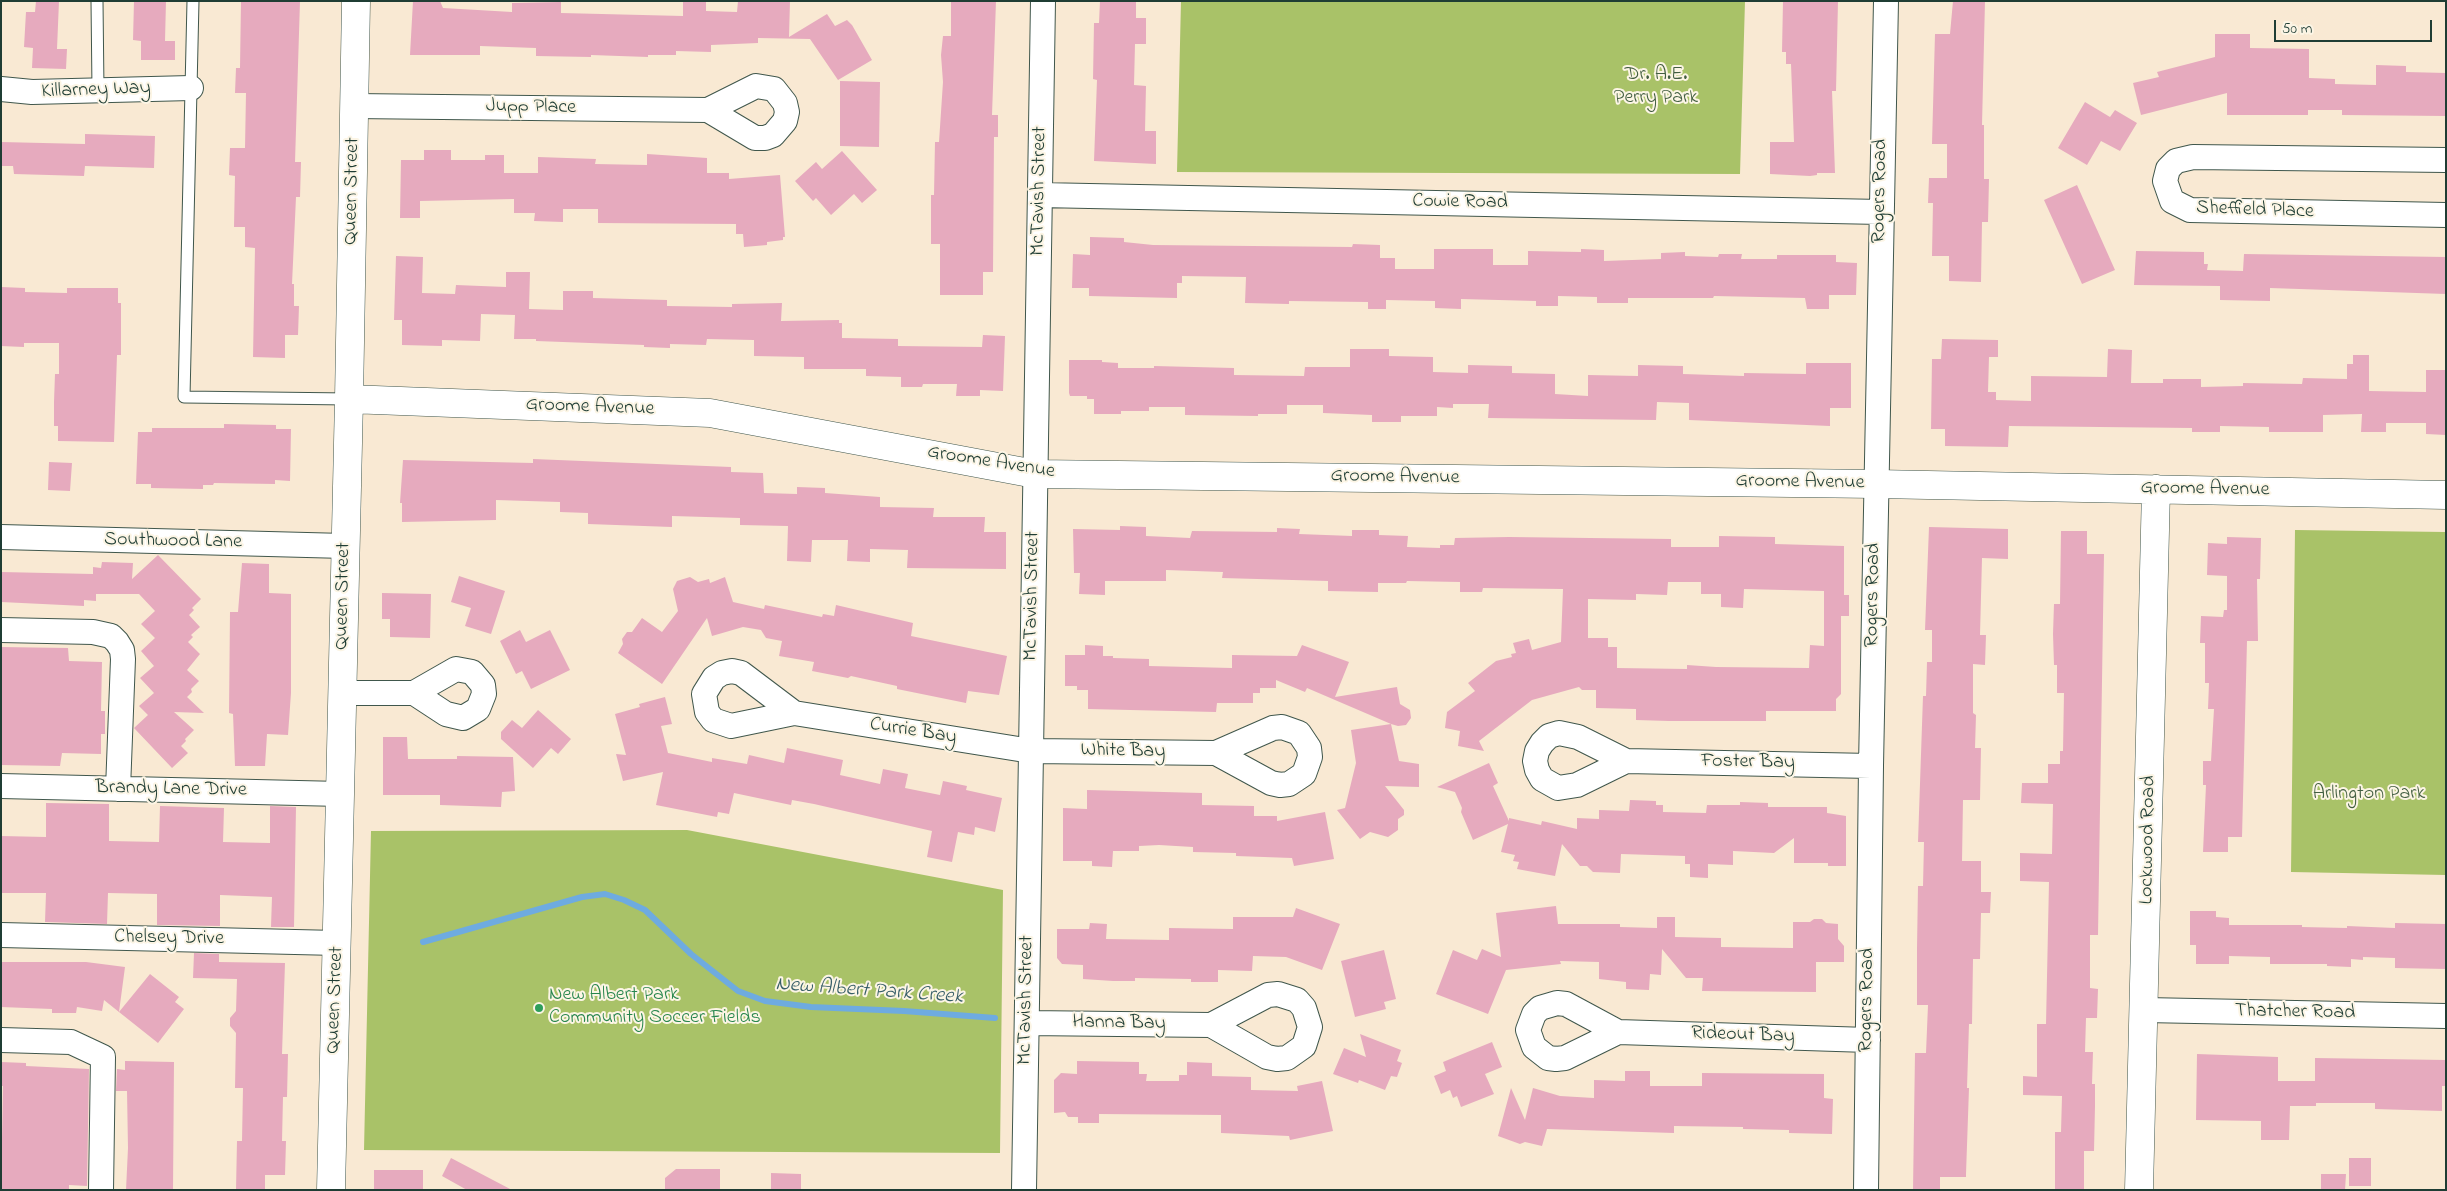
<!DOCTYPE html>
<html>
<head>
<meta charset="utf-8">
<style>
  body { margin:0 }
  #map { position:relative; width:2447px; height:1191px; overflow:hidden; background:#f9e9d3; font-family:"Indie Flower",sans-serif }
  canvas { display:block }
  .frame { position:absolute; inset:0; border:2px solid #1f3d34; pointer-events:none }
  .scale { position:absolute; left:2274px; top:20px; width:158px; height:22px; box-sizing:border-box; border:2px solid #1f3d34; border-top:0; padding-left:6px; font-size:15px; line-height:18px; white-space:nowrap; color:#1f3d34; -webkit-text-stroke:4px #fcf5e5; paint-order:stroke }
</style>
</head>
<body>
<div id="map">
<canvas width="2447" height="1191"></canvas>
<div class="frame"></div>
<div class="scale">50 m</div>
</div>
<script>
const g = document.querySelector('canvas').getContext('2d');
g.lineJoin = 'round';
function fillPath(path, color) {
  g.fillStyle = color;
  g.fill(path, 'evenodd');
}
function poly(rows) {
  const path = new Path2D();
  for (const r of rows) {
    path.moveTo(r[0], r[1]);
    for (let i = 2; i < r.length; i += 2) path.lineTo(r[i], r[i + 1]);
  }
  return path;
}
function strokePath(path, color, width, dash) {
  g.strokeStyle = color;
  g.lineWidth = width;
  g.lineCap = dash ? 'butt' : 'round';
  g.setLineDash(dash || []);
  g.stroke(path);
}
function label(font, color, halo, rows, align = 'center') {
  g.font = font + ' "Indie Flower",sans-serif';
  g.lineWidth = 4;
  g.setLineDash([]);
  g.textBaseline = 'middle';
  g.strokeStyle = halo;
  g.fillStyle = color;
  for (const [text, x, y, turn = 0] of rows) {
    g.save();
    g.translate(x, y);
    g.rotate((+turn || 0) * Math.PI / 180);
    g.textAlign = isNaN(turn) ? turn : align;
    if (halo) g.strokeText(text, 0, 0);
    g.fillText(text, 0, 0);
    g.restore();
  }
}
fillPath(poly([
  [1181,1,1745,1,1740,174,1177,172],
  [2295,530,2446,532,2446,875,2291,872],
  [687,830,1003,890,1000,1153,364,1150,371,831]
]), '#a9c268');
strokePath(poly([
  [423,942,582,897,605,894,624,900,645,910,691,954,738,991,765,1001,811,1007,904,1011,995,1018]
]), '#6eabe0', 6);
fillPath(poly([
  [36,1,59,1,57,49,67,49,66,69,32,68,33,48,24,47,26,12,35,12],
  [134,1,166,1,165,41,175,41,175,60,141,60,141,41,133,40],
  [241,1,300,1,295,162,301,162,300,197,296,197,292,284,294,284,294,306,299,306,298,335,285,335,285,358,253,357,255,248,245,247,245,227,234,227,235,176,229,175,230,148,245,148,246,93,235,93,236,68,240,68],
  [413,1,440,1,443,8,512,12,512,3,561,2,561,13,683,16,683,1,706,2,706,11,737,12,738,1,790,1,789,37,827,14,835,26,847,20,852,25,872,60,838,80,810,39,758,38,758,43,711,45,711,52,676,51,676,55,648,55,648,57,591,55,591,57,536,56,536,48,480,46,480,55,410,55],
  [951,1,996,1,992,115,998,115,998,137,994,137,993,272,983,272,983,295,940,295,940,244,931,244,931,195,934,195,935,142,939,142,943,82,941,55,943,36,951,36],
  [1100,1,1136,1,1136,18,1146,18,1146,44,1135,44,1134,85,1146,86,1145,131,1156,131,1156,164,1094,161,1097,80,1093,79,1094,23,1099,23],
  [1783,1,1838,1,1836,91,1832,91,1835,173,1817,173,1817,175,1810,176,1770,174,1770,142,1794,142,1791,64,1786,64,1786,52,1782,52],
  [1953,1,1985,1,1982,125,1984,125,1984,179,1989,179,1988,222,1982,222,1981,282,1949,281,1949,256,1932,256,1933,203,1928,203,1929,178,1947,178,1947,144,1932,144,1935,34,1950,34],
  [2215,34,2250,34,2250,48,2309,49,2309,78,2335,79,2335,84,2376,85,2376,65,2406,66,2406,72,2446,73,2446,116,2342,115,2342,110,2308,110,2308,115,2227,115,2227,93,2141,115,2133,83,2159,77,2157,72,2215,57],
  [840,81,880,82,879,147,840,146],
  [2085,102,2110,117,2115,110,2137,123,2120,151,2101,141,2087,165,2058,148],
  [85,134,155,136,154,168,85,166,84,176,14,174,13,166,1,166,1,142,85,144],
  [424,150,451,150,451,160,485,160,485,155,504,155,504,173,538,173,538,157,596,159,595,164,647,165,647,154,707,158,707,173,729,173,729,179,780,175,785,237,783,237,783,240,767,242,767,245,744,247,743,234,736,234,736,224,598,223,598,209,563,209,563,222,534,221,535,213,514,213,514,199,420,201,420,218,400,218,401,160,424,160],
  [842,151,877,190,862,203,854,194,831,215,816,198,813,201,795,181,816,162,822,169],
  [2077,185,2115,270,2082,284,2044,200],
  [1090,237,1124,238,1124,242,1153,245,1352,247,1353,244,1380,245,1380,258,1395,258,1395,269,1434,269,1434,249,1493,249,1493,265,1528,265,1528,251,1581,252,1581,249,1604,250,1604,261,1661,259,1661,253,1685,252,1685,256,1718,257,1719,254,1742,254,1741,259,1777,259,1777,255,1836,255,1836,262,1857,263,1856,295,1829,295,1829,309,1807,309,1805,298,1714,296,1713,298,1628,298,1628,303,1597,303,1597,297,1558,296,1558,306,1536,306,1536,301,1461,299,1461,309,1435,308,1435,301,1386,300,1386,309,1368,309,1368,302,1289,301,1289,304,1245,303,1246,277,1182,276,1182,283,1177,283,1177,298,1089,296,1089,288,1072,288,1073,254,1090,255],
  [2136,251,2204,252,2204,264,2208,264,2207,270,2243,271,2244,254,2446,257,2446,294,2270,288,2270,301,2220,300,2220,286,2134,285],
  [396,256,423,257,422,293,455,294,456,285,506,287,506,272,530,272,529,309,563,310,563,291,593,291,593,298,667,300,667,306,732,307,732,304,782,303,781,321,839,320,839,323,842,323,842,338,898,339,898,346,982,347,983,335,1005,336,1003,391,980,390,980,396,956,396,957,384,923,384,922,387,901,387,901,377,866,376,866,369,804,369,804,357,754,356,754,340,707,339,706,345,670,344,670,348,644,347,644,345,536,341,536,339,514,339,515,315,481,314,480,341,442,340,442,346,402,345,402,320,394,320],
  [1,287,25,288,25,292,67,293,67,288,118,288,118,303,121,303,121,355,117,355,114,442,58,441,58,426,54,426,54,402,55,374,59,374,59,343,24,343,24,347,1,346],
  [1942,339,1998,340,1998,357,1989,357,1988,392,1996,392,1996,400,2031,401,2031,376,2107,377,2108,349,2132,350,2131,383,2163,383,2163,379,2201,379,2201,387,2243,386,2243,383,2302,384,2303,378,2347,379,2347,364,2353,364,2353,355,2369,355,2369,391,2426,392,2426,370,2446,370,2446,435,2426,434,2426,423,2386,423,2386,432,2361,432,2362,414,2323,415,2323,432,2269,432,2269,427,2220,426,2220,432,2192,432,2192,428,2009,426,2008,447,1945,446,1945,429,1931,429,1932,359,1941,359],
  [1350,349,1389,349,1389,356,1433,357,1433,372,1468,373,1468,365,1512,366,1512,373,1555,374,1555,394,1588,396,1588,375,1638,376,1638,365,1683,366,1683,374,1744,376,1744,373,1806,374,1806,363,1851,363,1851,408,1830,408,1830,426,1689,420,1689,403,1657,402,1656,420,1488,418,1489,404,1453,404,1453,408,1437,407,1437,416,1401,416,1401,422,1372,422,1372,415,1323,413,1323,405,1287,405,1287,414,1258,414,1258,416,1185,415,1185,407,1149,407,1149,411,1121,411,1121,414,1094,414,1094,399,1087,399,1087,396,1070,396,1069,393,1069,360,1102,360,1102,362,1118,363,1118,368,1154,368,1154,366,1234,368,1234,375,1304,376,1305,367,1350,367],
  [224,424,276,425,276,429,291,429,290,481,275,480,275,484,214,483,213,485,203,485,203,489,151,488,151,484,136,484,138,432,152,432,152,428,224,428],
  [533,459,731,467,731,472,763,473,764,493,797,494,797,487,825,488,825,493,880,497,880,507,934,508,933,517,985,517,984,532,1006,532,1006,569,907,568,908,550,870,549,870,562,847,561,848,540,812,540,811,562,787,561,788,526,740,525,740,518,672,516,672,527,588,524,588,513,560,512,560,502,496,500,496,520,402,522,402,503,400,503,403,460,533,463],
  [49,462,72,463,70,491,48,490],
  [1120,526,1146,527,1146,536,1190,538,1192,531,1277,532,1277,528,1300,529,1299,534,1352,536,1352,530,1379,530,1379,535,1408,536,1407,547,1440,548,1440,545,1454,545,1455,538,1509,537,1671,539,1671,547,1719,547,1719,536,1775,537,1775,544,1844,546,1844,595,1849,595,1849,616,1841,616,1841,694,1836,699,1836,711,1766,711,1766,721,1669,721,1636,720,1636,709,1596,708,1596,690,1582,690,1579,687,1532,700,1479,741,1484,751,1458,746,1460,731,1445,728,1447,712,1475,691,1468,683,1496,661,1512,657,1511,654,1516,653,1513,643,1529,639,1532,650,1561,642,1563,589,1483,588,1482,592,1460,592,1460,582,1407,581,1406,583,1378,583,1378,592,1328,591,1328,581,1222,578,1223,572,1166,570,1166,581,1105,581,1105,595,1079,594,1080,573,1074,573,1073,529,1120,530],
  [1668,582,1701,582,1701,594,1721,594,1721,607,1743,608,1744,589,1824,591,1824,646,1810,645,1809,668,1716,667,1687,665,1687,669,1617,668,1617,647,1608,647,1608,638,1588,638,1588,599,1636,600,1636,594,1667,595],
  [1929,527,2008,529,2008,559,1982,558,1980,635,1986,635,1985,665,1973,664,1973,713,1976,715,1975,748,1981,748,1980,800,1963,800,1962,861,1981,861,1981,892,1991,892,1990,913,1981,913,1980,959,1973,959,1972,1024,1969,1024,1967,1088,1969,1088,1966,1174,1966,1177,1940,1177,1940,1190,1913,1190,1915,1053,1926,1053,1928,1005,1917,1005,1917,948,1918,886,1923,886,1924,842,1918,842,1923,696,1926,696,1927,662,1932,662,1932,630,1925,630],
  [2061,531,2087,531,2087,554,2104,554,2098,935,2090,935,2090,988,2098,989,2097,1018,2086,1018,2085,1052,2093,1052,2092,1084,2095,1084,2095,1106,2094,1151,2084,1151,2084,1190,2055,1190,2055,1132,2061,1132,2062,1096,2023,1095,2023,1076,2037,1077,2037,1024,2046,1024,2049,882,2020,881,2020,853,2052,854,2053,804,2021,803,2022,783,2048,783,2048,764,2060,764,2060,751,2063,751,2064,693,2057,693,2057,665,2054,665,2053,634,2054,604,2060,604],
  [2227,537,2261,538,2260,579,2257,579,2258,641,2247,641,2242,837,2228,837,2228,852,2203,852,2206,785,2203,785,2203,761,2211,761,2214,709,2208,709,2209,683,2205,683,2205,643,2200,643,2201,616,2223,617,2224,610,2227,610,2227,576,2207,575,2208,543,2227,544],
  [158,555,201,599,192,608,194,610,189,615,200,627,191,635,193,637,188,642,200,654,187,670,199,681,191,689,192,692,187,697,204,713,174,712,194,730,185,739,186,741,181,746,188,753,172,768,134,728,148,715,139,706,154,693,140,678,154,666,141,651,155,638,141,624,155,611,139,594,96,594,96,601,84,600,84,606,1,602,1,572,93,574,93,567,101,568,102,562,133,563,132,579],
  [242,563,269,564,269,593,291,594,291,693,288,735,267,734,265,766,235,766,233,714,229,713,230,612,238,612],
  [459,576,505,591,491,634,465,626,471,608,451,602],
  [690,577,698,582,709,579,710,583,725,577,733,602,764,609,765,605,822,617,823,614,834,616,836,605,913,623,911,636,1007,656,999,695,968,691,966,703,897,689,897,686,851,676,848,678,812,671,814,662,779,656,782,641,766,638,761,630,743,627,712,636,707,618,662,684,618,653,623,644,622,639,627,632,632,632,642,618,662,632,678,611,673,589,677,581],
  [382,593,431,594,430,638,390,637,390,619,382,619],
  [520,630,526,642,550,630,570,670,531,689,522,671,516,674,500,641],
  [1085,645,1103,646,1103,656,1113,656,1113,658,1149,659,1149,666,1232,668,1232,655,1297,656,1302,645,1349,662,1335,697,1397,687,1400,704,1410,710,1411,718,1406,725,1398,726,1391,724,1399,761,1419,764,1419,787,1385,786,1404,810,1404,815,1398,819,1398,830,1388,837,1370,832,1360,839,1337,810,1345,808,1356,763,1351,730,1391,724,1307,688,1305,692,1276,680,1276,688,1260,688,1260,693,1253,693,1253,703,1217,703,1216,712,1088,709,1088,690,1077,690,1077,686,1065,686,1065,655,1085,655],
  [1,647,68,648,69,661,102,662,101,711,105,711,105,734,101,734,101,754,62,753,60,766,1,765],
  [665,697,672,724,661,726,668,753,712,762,712,758,747,764,749,755,784,763,787,748,843,760,840,775,880,784,883,769,908,774,905,788,940,795,943,781,967,786,966,790,1002,798,995,832,975,827,974,835,958,832,952,862,927,857,932,831,814,804,792,800,791,805,734,793,729,814,718,812,717,817,656,805,663,772,623,781,616,754,626,755,615,714,640,707,639,704],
  [538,710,571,739,558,754,551,748,533,768,501,739,501,732,512,720,522,728],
  [383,737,407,737,408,759,457,759,457,756,513,757,515,791,502,792,501,807,440,805,440,795,383,795],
  [1489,763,1498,783,1493,786,1509,821,1509,818,1541,825,1542,821,1577,829,1577,818,1599,819,1599,810,1629,811,1630,800,1656,801,1656,805,1663,805,1663,812,1706,813,1707,805,1740,805,1740,802,1768,803,1768,807,1827,807,1827,813,1846,816,1846,866,1828,866,1828,863,1794,863,1794,838,1774,853,1733,851,1733,865,1708,864,1708,878,1690,877,1690,864,1685,864,1685,856,1621,854,1620,873,1593,872,1587,866,1580,866,1562,844,1555,876,1517,869,1519,862,1513,861,1515,855,1501,852,1508,824,1473,840,1461,812,1462,808,1455,792,1437,787],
  [1087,790,1202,793,1202,805,1254,806,1254,816,1277,816,1277,821,1325,812,1334,859,1294,866,1292,858,1236,856,1236,853,1193,852,1193,847,1159,845,1139,846,1139,851,1113,851,1112,867,1092,866,1092,861,1063,861,1063,808,1087,809],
  [46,803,109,804,109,841,159,842,160,806,224,808,223,842,270,843,270,806,296,807,294,927,271,927,272,897,220,895,220,926,157,925,157,894,108,893,107,924,45,922,46,893,1,893,1,836,46,837],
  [1556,906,1558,924,1620,924,1620,927,1657,928,1657,917,1675,917,1675,937,1721,938,1721,947,1793,948,1793,922,1810,922,1814,919,1822,919,1826,923,1838,924,1838,939,1844,946,1844,962,1816,962,1816,992,1702,991,1703,978,1686,978,1662,949,1661,975,1650,974,1649,990,1626,989,1626,982,1599,979,1599,962,1560,961,1561,964,1506,970,1488,1014,1436,994,1453,950,1477,960,1482,949,1501,957,1496,913],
  [1296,908,1340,924,1322,970,1286,957,1253,956,1252,971,1218,970,1218,982,1191,982,1191,979,1135,978,1135,981,1113,981,1083,979,1083,965,1062,964,1057,958,1057,929,1089,929,1090,923,1107,924,1106,939,1169,940,1169,928,1233,929,1233,917,1293,917],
  [2190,911,2216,911,2216,917,2229,918,2229,925,2302,925,2302,927,2347,928,2347,926,2395,928,2395,923,2446,924,2446,969,2395,968,2395,958,2363,957,2363,960,2351,959,2351,967,2327,966,2327,964,2270,964,2270,957,2229,956,2229,964,2196,964,2196,945,2190,945],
  [1384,950,1396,999,1384,1002,1386,1009,1355,1017,1341,961],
  [194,953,219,954,219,962,285,963,282,1054,288,1054,287,1097,283,1097,282,1141,286,1141,285,1175,265,1175,265,1190,236,1190,237,1141,242,1141,243,1088,235,1088,236,1033,230,1026,230,1018,236,1011,237,979,193,978],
  [1,962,86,962,125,967,119,1012,104,1000,102,1011,77,1007,76,1013,52,1013,52,1009,1,1007],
  [150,974,179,997,175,1002,184,1009,158,1043,119,1012],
  [1360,1034,1401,1050,1397,1061,1402,1063,1397,1077,1391,1076,1385,1090,1359,1080,1358,1083,1333,1074,1344,1048,1366,1057],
  [1492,1042,1502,1067,1485,1074,1494,1094,1461,1107,1457,1096,1453,1098,1450,1090,1441,1094,1434,1076,1446,1071,1443,1062],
  [2197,1054,2278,1057,2278,1081,2315,1081,2315,1058,2446,1060,2446,1086,2442,1086,2442,1111,2375,1109,2375,1103,2316,1103,2316,1106,2290,1106,2289,1140,2261,1140,2261,1121,2196,1120],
  [125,1061,174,1062,173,1190,126,1190,128,1148,127,1091,116,1091,117,1069,125,1070],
  [1077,1061,1139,1062,1139,1074,1147,1074,1146,1081,1179,1081,1179,1075,1187,1075,1187,1062,1212,1063,1212,1076,1251,1077,1251,1090,1298,1091,1297,1086,1322,1081,1333,1131,1290,1140,1289,1136,1221,1133,1221,1115,1099,1114,1099,1123,1078,1123,1078,1117,1068,1117,1065,1112,1054,1113,1054,1080,1061,1073,1077,1074],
  [1,1062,26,1063,26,1066,89,1069,87,1186,69,1185,69,1190,1,1190,3,1086,1,1086],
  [1625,1071,1650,1071,1650,1086,1702,1086,1702,1073,1824,1074,1824,1098,1833,1099,1832,1134,1789,1133,1789,1130,1743,1129,1743,1127,1674,1126,1674,1133,1547,1129,1542,1146,1525,1142,1520,1144,1498,1136,1511,1088,1525,1120,1533,1088,1560,1096,1594,1098,1594,1080,1625,1081],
  [451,1158,512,1190,467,1190,442,1176],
  [2349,1158,2371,1158,2371,1186,2349,1186],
  [676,1169,720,1169,720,1190,665,1190,665,1178],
  [374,1170,423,1170,423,1190,374,1190],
  [771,1173,801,1174,801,1190,771,1190],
  [2321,1174,2346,1174,2345,1190,2321,1190]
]), '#e6aabe');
const service = poly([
  [97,1,98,90],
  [193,1,184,397,349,399]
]);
const minor = poly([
  [1,89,32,92,191,88],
  [354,106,708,110,756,86,774,89,785,103,787,112,785,121,773,135,765,138,755,138,708,110],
  [2446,160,2193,157,2176,161,2168,169,2165,181,2172,201,2190,210,2446,215],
  [1040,195,1881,212],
  [1,537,345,546],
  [1,630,93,632,111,636,117,642,122,650,123,659,118,789],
  [343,693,414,693,456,669,472,672,483,685,484,694,478,709,463,718,446,714,414,693],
  [794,713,741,673,732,671,722,673,714,678,704,694,707,712,713,720,731,726,794,713,1031,751,1216,753,1273,728,1282,727,1299,733,1309,748,1310,757,1304,774,1289,784,1280,785,1271,783,1216,753],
  [1626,761,1577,785,1558,788,1542,779,1537,770,1535,761,1537,751,1542,743,1549,736,1559,733,1578,737,1626,761,1871,766],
  [1,786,341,794],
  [1,935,337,943],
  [2145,1010,2446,1016],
  [1027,1023,1211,1025,1268,995,1278,994,1297,1000,1304,1008,1310,1027,1304,1046,1287,1058,1277,1059,1267,1057,1211,1025],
  [1618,1032,1565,1058,1556,1059,1548,1058,1534,1047,1528,1030,1534,1014,1540,1008,1557,1003,1566,1004,1618,1032,1868,1040],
  [1,1040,71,1042,103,1057,101,1190],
  [1024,1190,1043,1],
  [1866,1190,1871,766,1886,1]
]);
const tertiary = poly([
  [349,399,710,413,1035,474,1876,484,2446,495],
  [331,1190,349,399,356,1],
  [2139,1190,2156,489]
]);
strokePath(service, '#40574c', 13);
strokePath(minor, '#40574c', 26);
strokePath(tertiary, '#40574c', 29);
strokePath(service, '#fff', 11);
strokePath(minor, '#fff', 24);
strokePath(tertiary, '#fff', 28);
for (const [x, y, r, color] of [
  [539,1008,5,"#2e9e5b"]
]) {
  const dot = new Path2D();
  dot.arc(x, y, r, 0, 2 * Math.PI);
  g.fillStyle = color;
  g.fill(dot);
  strokePath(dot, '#fcf5e5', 2);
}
label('20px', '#425e41', '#fcf5e5', [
  ["Dr. A.E.",1656,76],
  ["Perry Park",1656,99],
  ["Arlington Park",2369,795]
]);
label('20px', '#1f3d34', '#fcf5e5', [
  ["Killarney Way",96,91,-2],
  ["Jupp Place",531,108,1],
  ["Queen Street",353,191,-89],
  ["McTavish Street",1040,191,-89],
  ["Rogers Road",1881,191,-89],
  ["Cowie Road",1460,203,1],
  ["Sheffield Place",2255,211,2],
  ["Groome Avenue",590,408,2],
  ["Groome Avenue",991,463,9],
  ["Groome Avenue",1395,478,1],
  ["Groome Avenue",1800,483,1],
  ["Groome Avenue",2205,490,1],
  ["Southwood Lane",173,542,1],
  ["Rogers Road",1874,595,-89],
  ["Queen Street",344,596,-89],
  ["McTavish Street",1033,596,-89],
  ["Currie Bay",913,732,9],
  ["White Bay",1123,752,1],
  ["Foster Bay",1748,763,1],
  ["Brandy Lane Drive",171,790,1],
  ["Lockwood Road",2149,840,-89],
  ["Chelsey Drive",169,939,1],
  ["Queen Street",336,1000,-88],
  ["McTavish Street",1027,1000,-89],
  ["Rogers Road",1868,1000,-89],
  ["Thatcher Road",2295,1013,1],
  ["Hanna Bay",1119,1024,1],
  ["Rideout Bay",1743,1036,2]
]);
label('20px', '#27864d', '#fcf5e5', [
  ["New Albert Park",549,996],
  ["Community Soccer Fields",549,1019]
], 'left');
label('italic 21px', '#375e68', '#fcf5e5', [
  ["New Albert Park Creek",869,992,4]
]);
</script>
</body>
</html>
